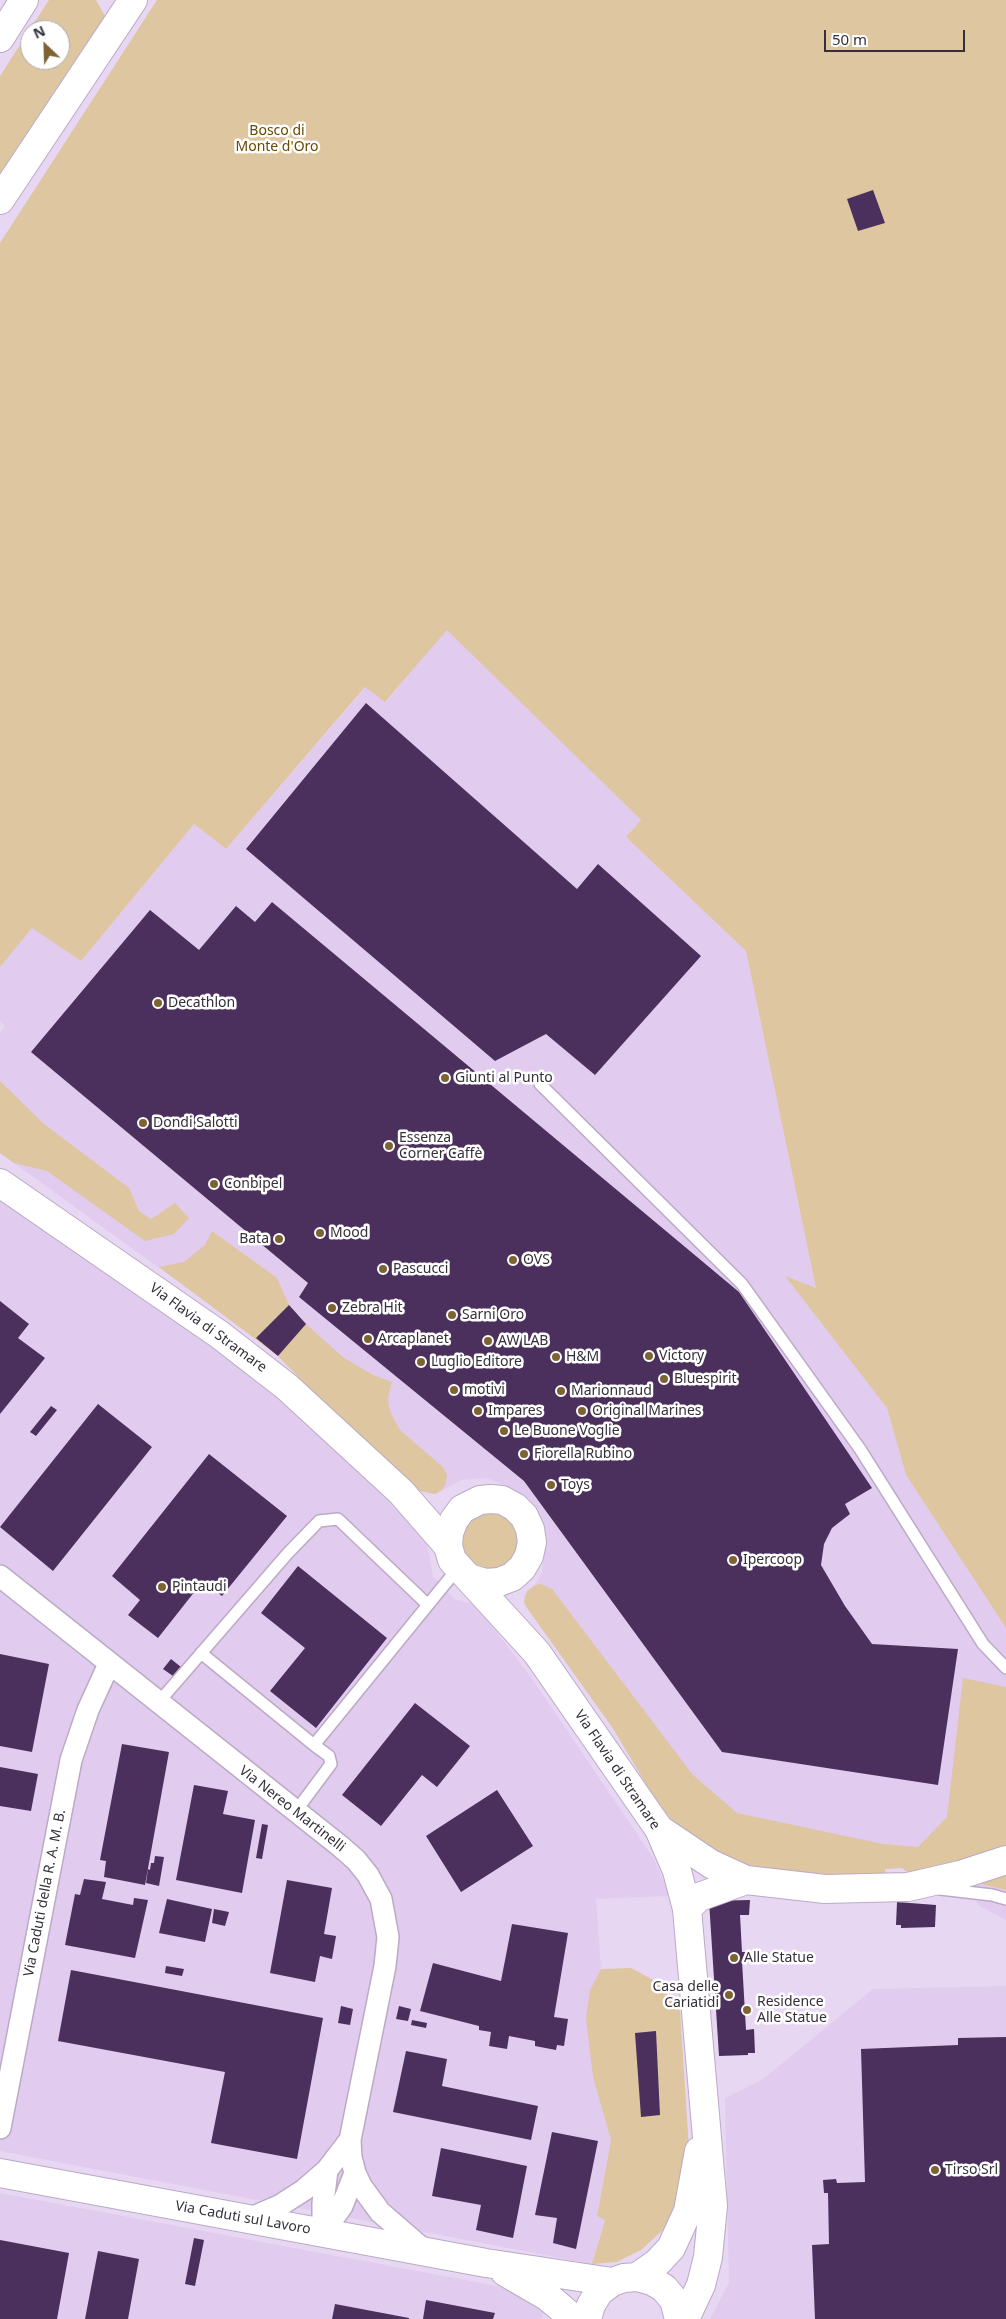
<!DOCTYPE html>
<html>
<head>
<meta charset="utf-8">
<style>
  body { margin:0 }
  #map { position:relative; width:1006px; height:2319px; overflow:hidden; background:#e7d7f3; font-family:"Noto Sans",sans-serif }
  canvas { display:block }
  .north { position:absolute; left:20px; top:20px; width:50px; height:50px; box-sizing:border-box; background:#fff; border:1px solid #aeacb0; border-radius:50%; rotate:336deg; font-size:14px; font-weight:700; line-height:20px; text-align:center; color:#352f3a }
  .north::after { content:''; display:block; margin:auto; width:18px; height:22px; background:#7d6234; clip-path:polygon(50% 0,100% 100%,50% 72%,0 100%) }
  .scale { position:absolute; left:824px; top:30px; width:141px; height:22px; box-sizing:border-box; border:2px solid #352f3a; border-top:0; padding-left:6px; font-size:15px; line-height:18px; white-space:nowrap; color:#352f3a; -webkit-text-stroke:4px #fff; paint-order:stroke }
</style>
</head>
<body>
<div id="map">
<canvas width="1006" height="2319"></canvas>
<div class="north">N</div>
<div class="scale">50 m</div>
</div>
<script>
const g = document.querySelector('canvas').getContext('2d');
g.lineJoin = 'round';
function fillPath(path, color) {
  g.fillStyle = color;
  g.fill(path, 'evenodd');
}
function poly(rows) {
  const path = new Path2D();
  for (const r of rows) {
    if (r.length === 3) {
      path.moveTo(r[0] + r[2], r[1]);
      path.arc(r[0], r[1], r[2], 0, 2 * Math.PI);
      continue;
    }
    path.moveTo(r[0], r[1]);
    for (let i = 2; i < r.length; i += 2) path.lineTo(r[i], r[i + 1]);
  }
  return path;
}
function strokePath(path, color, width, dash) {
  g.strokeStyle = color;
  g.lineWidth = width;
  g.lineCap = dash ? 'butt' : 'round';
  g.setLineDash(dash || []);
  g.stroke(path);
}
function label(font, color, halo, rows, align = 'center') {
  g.font = font + ' "Noto Sans",sans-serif';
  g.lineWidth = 5;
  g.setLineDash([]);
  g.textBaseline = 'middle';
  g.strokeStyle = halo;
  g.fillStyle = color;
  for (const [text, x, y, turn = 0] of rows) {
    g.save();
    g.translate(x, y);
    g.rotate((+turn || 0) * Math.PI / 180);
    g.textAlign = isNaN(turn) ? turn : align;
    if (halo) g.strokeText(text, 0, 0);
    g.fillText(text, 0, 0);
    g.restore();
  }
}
fillPath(poly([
  [447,629,641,820,626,837,746,951,816,1288,786,1277,887,1408,906,1475,1006,1628,1006,1846,912,1876,902,1868,885,1869,886,1877,653,1796,614,1730,525,1605,524,1595,535,1585,542,1572,547,1538,538,1519,524,1501,510,1488,487,1478,462,1480,435,1494,420,1491,278,1356,256,1338,0,1153,0,1033,5,1026,0,1022,0,967,32,927,81,961,194,824,226,849,366,687,386,702],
  [0,1196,215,1344,278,1394,409,1521,427,1543,433,1576,454,1599,476,1605,531,1677,654,1859,670,1896,596,1899,601,1969,590,1990,593,2077,611,2140,597,2216,605,2219,592,2264,0,2151],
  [972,1882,1006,1890,1006,1920,978,1905],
  [1006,1986,1006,2319,710,2319,729,2283,725,2098,763,2079,873,1989],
  [0,2193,492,2285,519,2293,544,2310,542,2319,0,2319]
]), '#e1ccef');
fillPath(poly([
  [49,0,96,0,105,16,0,175,0,76],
  [30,30,60,30,60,60,30,60],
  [157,0,1006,0,1006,1628,906,1475,887,1408,785,1276,816,1288,746,951,626,837,641,820,447,630,385,702,365,687,226,849,194,824,81,961,32,928,0,967,0,243],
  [0,1081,44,1124,129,1188,139,1211,151,1219,175,1203,189,1218,174,1234,145,1241,47,1171,14,1163,0,1153],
  [212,1231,277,1278,289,1305,306,1324,344,1358,373,1375,392,1382,388,1397,389,1408,394,1420,401,1431,443,1467,447,1475,446,1483,442,1490,435,1494,420,1491,321,1400,278,1356,159,1267,184,1262,205,1245],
  [491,1541,28],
  [541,1584,552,1589,693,1775,737,1813,883,1844,918,1847,947,1817,963,1678,1006,1687,1006,1846,912,1876,902,1868,885,1869,886,1877,786,1876,722,1860,674,1823,653,1796,614,1730,525,1605,524,1601,527,1591,535,1585],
  [1006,1871,1006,1890,972,1882],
  [631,1968,657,1982,680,2011,689,2149,681,2196,664,2229,641,2250,617,2262,592,2264,605,2220,597,2216,611,2140,593,2077,586,2018,590,1990,601,1969]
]), '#ddc6a0');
fillPath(poly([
  [873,190,885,223,858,231,847,199],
  [366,703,577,889,598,864,701,956,595,1075,546,1034,495,1061,246,849],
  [272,902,739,1292,872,1488,845,1504,850,1514,832,1528,824,1544,821,1565,845,1606,872,1644,958,1649,938,1785,722,1752,524,1481,299,1297,308,1283,31,1052,150,910,199,950,236,906,255,922],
  [0,1301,29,1324,18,1338,45,1358,0,1414],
  [289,1305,306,1324,278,1356,256,1338],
  [98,1404,152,1447,53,1571,0,1527],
  [51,1406,57,1410,36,1436,30,1432],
  [209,1454,287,1516,222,1596,203,1581,158,1638,128,1615,140,1600,112,1576],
  [298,1566,387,1638,316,1728,270,1691,305,1648,261,1613],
  [0,1654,49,1664,32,1752,0,1746],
  [171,1659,181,1667,173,1676,163,1669],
  [415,1703,470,1746,437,1787,422,1775,381,1826,342,1795],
  [122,1744,169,1752,145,1885,104,1877,106,1861,100,1860],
  [0,1767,38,1774,31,1811,0,1806],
  [194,1785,228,1791,223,1814,255,1820,242,1893,176,1880],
  [497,1790,533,1846,461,1892,426,1836],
  [262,1824,268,1825,262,1859,256,1858],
  [155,1856,164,1857,159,1886,146,1883,148,1869,150,1870,151,1863,154,1863],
  [84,1879,106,1882,102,1899,133,1905,134,1898,148,1900,135,1958,65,1945,75,1894,80,1895],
  [287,1880,332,1888,324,1934,336,1936,332,1959,320,1956,315,1982,270,1973],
  [167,1899,212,1909,205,1942,159,1933],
  [750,1900,749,1915,740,1915,742,1952,747,1952,747,1961,742,1961,746,2030,754,2029,755,2053,748,2053,748,2055,719,2056,709,1901],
  [897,1902,936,1905,935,1927,901,1928,901,1925,896,1925],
  [214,1909,229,1912,225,1926,212,1923],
  [512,1924,568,1933,554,2017,568,2019,564,2046,557,2045,556,2050,535,2046,535,2041,509,2036,507,2049,489,2046,491,2032,479,2030,479,2026,420,2011,433,1963,501,1981],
  [166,1966,184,1969,182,1976,165,1973],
  [71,1970,323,2018,297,2159,211,2143,225,2072,58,2041],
  [341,2006,353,2009,350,2025,338,2023],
  [399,2006,411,2009,408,2021,396,2019],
  [412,2020,427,2023,426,2028,411,2025],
  [656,2031,660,2115,641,2117,635,2033],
  [1006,2037,1006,2319,815,2319,812,2245,829,2244,828,2193,824,2193,823,2180,836,2179,837,2183,865,2182,861,2049,958,2045,958,2038],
  [406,2051,447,2059,442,2086,538,2106,531,2140,393,2112],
  [552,2132,598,2141,576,2249,553,2243,557,2218,535,2215],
  [441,2148,527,2166,513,2238,476,2230,481,2205,432,2196],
  [194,2238,204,2240,195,2286,185,2284],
  [0,2240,69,2253,57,2319,0,2319],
  [98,2251,139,2259,128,2319,85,2319],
  [426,2300,495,2313,493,2319,423,2319],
  [335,2304,409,2318,409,2319,332,2319]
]), '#4b2f5c');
const lane = poly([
  [540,1084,742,1284,860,1449,983,1644,1006,1668],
  [201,1653,314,1745],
  [158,1703,288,1553,319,1521,338,1519,428,1605],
  [296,1811,331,1764,329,1756,314,1745,458,1568],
  [940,1889,992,1895,1006,1899]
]);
const street = poly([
  [0,1576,340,1846,356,1860,368,1875,381,1899,388,1937,385,1966,350,2140,351,2157,355,2173,361,2186,380,2212,425,2251],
  [0,2128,71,1760,88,1710,109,1664],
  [249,2219,279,2206,304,2190,327,2170,350,2140],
  [323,2232,342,2206,355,2173],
  [323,2232,323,2203,327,2170]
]);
const secondary = poly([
  [659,1829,711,1864,746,1880,825,1889,908,1887,960,1875,1006,1860],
  [687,1909,699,1897,746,1880]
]);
const primary = poly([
  [0,1183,220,1335,287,1387,401,1492,448,1546],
  [472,1579,485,1583,499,1582,512,1577,522,1568,529,1556,532,1542,530,1529,524,1516,515,1507,502,1500,491,1499,480,1500,462,1509,454,1520,449,1533,448,1546,452,1560,537,1653,659,1829,677,1871,687,1909,713,2206,708,2257,701,2285,685,2319],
  [0,2173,486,2263,612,2282],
  [505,2272,548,2297,574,2319],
  [637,2277,657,2263,671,2248,688,2211,699,2151],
  [587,2319,591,2305,599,2292,612,2282,624,2278,637,2277,652,2281,664,2288,674,2300,679,2319]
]);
const highway = poly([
  [0,38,24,0],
  [0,200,133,0]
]);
strokePath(lane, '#baaac5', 14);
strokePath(street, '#baaac5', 24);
strokePath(secondary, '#baaac5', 30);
strokePath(primary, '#baaac5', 30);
strokePath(highway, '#baaac5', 30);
strokePath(lane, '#fff', 11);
strokePath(street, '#fff', 21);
strokePath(secondary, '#fff', 28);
strokePath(primary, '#fff', 28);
strokePath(highway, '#fff', 28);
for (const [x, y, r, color] of [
  [158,1003,5,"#7d6234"],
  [445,1078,5,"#7d6234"],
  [143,1123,5,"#7d6234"],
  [389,1146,5,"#7d6234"],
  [214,1184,5,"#7d6234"],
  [320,1233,5,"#7d6234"],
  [279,1239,5,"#7d6234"],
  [513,1260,5,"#7d6234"],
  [383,1269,5,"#7d6234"],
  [332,1308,5,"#7d6234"],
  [452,1315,5,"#7d6234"],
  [368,1339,5,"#7d6234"],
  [488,1341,5,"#7d6234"],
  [649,1356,5,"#7d6234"],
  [556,1357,5,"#7d6234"],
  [421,1362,5,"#7d6234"],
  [664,1379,5,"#7d6234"],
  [454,1390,5,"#7d6234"],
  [561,1391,5,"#7d6234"],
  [478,1411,5,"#7d6234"],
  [582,1411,5,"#7d6234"],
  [504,1431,5,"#7d6234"],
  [524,1454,5,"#7d6234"],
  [551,1485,5,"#7d6234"],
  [733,1560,5,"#7d6234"],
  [162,1587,5,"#7d6234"],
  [734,1958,5,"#7d6234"],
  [729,1995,5,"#7d6234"],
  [747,2010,5,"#7d6234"],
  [935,2170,5,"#7d6234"]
]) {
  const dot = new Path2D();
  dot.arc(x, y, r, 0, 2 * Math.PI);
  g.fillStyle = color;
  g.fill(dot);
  strokePath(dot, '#fff', 2);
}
label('14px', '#694800', '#fff', [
  ["Bosco di",277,131],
  ["Monte d'Oro",277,147]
]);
label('14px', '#352f3a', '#fff', [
  ["Decathlon",168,1003],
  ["Giunti al Punto",455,1078],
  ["Dondi Salotti",153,1123],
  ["Essenza",399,1138],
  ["Corner Caffè",399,1154],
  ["Conbipel",224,1184],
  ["Mood",330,1233],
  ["Bata",269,1239,"right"],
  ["OVS",523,1260],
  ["Pascucci",393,1269],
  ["Zebra Hit",342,1308],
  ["Sarni Oro",462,1315],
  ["Arcaplanet",378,1339],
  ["AW LAB",498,1341],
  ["Victory",659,1356],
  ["H&M",566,1357],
  ["Luglio Editore",431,1362],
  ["Bluespirit",674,1379],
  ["motivi",464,1390],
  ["Marionnaud",571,1391],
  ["Impares",488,1411],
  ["Original Marines",592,1411],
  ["Le Buone Voglie",514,1431],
  ["Fiorella Rubino",534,1454],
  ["Toys",561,1485],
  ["Ipercoop",743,1560],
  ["Pintaudi",172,1587],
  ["Alle Statue",744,1958],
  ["Casa delle",719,1987,"right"],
  ["Cariatidi",719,2003,"right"],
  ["Residence",757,2002],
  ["Alle Statue",757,2018],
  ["Tirso Srl",945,2170]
], 'left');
label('14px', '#352f3a', '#fff', [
  ["Via Flavia di Stramare",208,1328,36],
  ["Via Flavia di Stramare",617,1770,56],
  ["Via Nereo Martinelli",292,1809,38],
  ["Via Caduti della R. A. M. B.",45,1893,-79],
  ["Via Caduti sul Lavoro",243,2218,10]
]);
</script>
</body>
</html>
